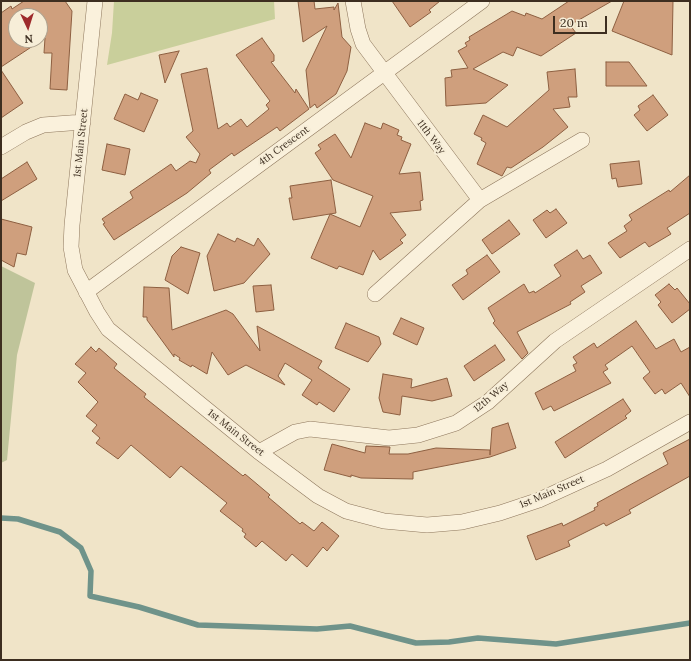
<!DOCTYPE html>
<html>
<head>
<meta charset="utf-8">
<style>
  body { margin:0 }
  #map { position:relative; width:691px; height:661px; overflow:hidden; background:#f0e4c8; font-family:Lora,serif }
  canvas { display:block }
  .frame { position:absolute; inset:0; border:2px solid #3d2e20; pointer-events:none }
  .north { position:absolute; left:8px; top:8px; width:40px; height:40px; box-sizing:border-box; background:#f7eed8; border:1px solid #ada18e; border-radius:50%; rotate:176deg; font-size:11px; font-weight:700; line-height:16px; text-align:center; color:#3d2e20 }
  .north::after { content:''; display:block; margin:auto; width:14px; height:18px; background:#9e2a2b; clip-path:polygon(50% 0,100% 100%,50% 72%,0 100%) }
  .scale { position:absolute; left:553px; top:16px; width:54px; height:18px; box-sizing:border-box; border:2px solid #3d2e20; border-top:0; padding-left:5px; font-size:12px; line-height:14px; white-space:nowrap; color:#3d2e20; -webkit-text-stroke:3px #f7eed8; paint-order:stroke }
</style>
</head>
<body>
<div id="map">
<canvas width="691" height="661"></canvas>
<div class="frame"></div>
<div class="north">N</div>
<div class="scale">20 m</div>
</div>
<script>
const g = document.querySelector('canvas').getContext('2d');
g.lineJoin = 'round';
function fillPath(path, color) {
  g.fillStyle = color;
  g.fill(path, 'evenodd');
}
function poly(rows) {
  const path = new Path2D();
  for (const r of rows) {
    path.moveTo(r[0], r[1]);
    for (let i = 2; i < r.length; i += 2) path.lineTo(r[i], r[i + 1]);
  }
  return path;
}
function strokePath(path, color, width, dash) {
  g.strokeStyle = color;
  g.lineWidth = width;
  g.lineCap = dash ? 'butt' : 'round';
  g.setLineDash(dash || []);
  g.stroke(path);
}
function label(font, color, halo, rows, align = 'center') {
  g.font = font + ' Lora,serif';
  g.lineWidth = 4;
  g.setLineDash([]);
  g.textBaseline = 'middle';
  g.strokeStyle = halo;
  g.fillStyle = color;
  for (const [text, x, y, turn = 0] of rows) {
    g.save();
    g.translate(x, y);
    g.rotate((+turn || 0) * Math.PI / 180);
    g.textAlign = isNaN(turn) ? turn : align;
    if (halo) g.strokeText(text, 0, 0);
    g.fillText(text, 0, 0);
    g.restore();
  }
}
fillPath(poly([
  [114,1,274,1,275,19,107,65,112,33]
]), '#c9cf9b');
fillPath(poly([
  [1,266,35,283,17,355,7,460,1,463]
]), '#bfc49a');
strokePath(poly([
  [1,518,18,519,60,532,81,548,91,571,90,596,139,607,198,625,317,629,350,626,416,643,449,642,478,638,556,644,690,623]
]), '#6f938a', 5.5);
const building = poly([
  [24,1,65,1,72,11,67,90,50,89,52,53,44,53,45,38,1,67,1,13,11,6,12,9,24,1],
  [16,16,40,16,40,40,16,40,16,16],
  [298,1,314,1,315,9,334,7,334,10,338,3,342,37,351,47,347,71,336,94,317,108,315,104,310,108,306,70,327,26,303,42,298,1],
  [392,1,440,1,429,10,431,12,410,27,392,1],
  [569,1,612,1,570,25,576,33,541,56,517,47,513,56,503,52,473,69,508,85,486,103,446,106,445,78,452,77,451,70,468,68,458,51,467,46,465,43,470,40,469,37,512,11,525,16,526,13,542,19,569,1],
  [624,1,673,1,672,55,612,31,624,1],
  [262,38,274,55,274,61,271,62,295,93,296,89,309,109,280,131,277,127,234,156,232,153,209,170,211,173,187,193,114,240,103,224,105,223,102,219,133,198,130,192,171,164,176,171,190,161,196,163,200,154,186,137,193,131,181,74,207,68,218,129,227,123,230,127,241,119,247,127,269,109,266,105,270,101,236,55,262,38],
  [179,51,165,83,159,55,179,51],
  [606,62,629,62,647,86,606,86,606,62],
  [575,69,577,97,568,97,570,107,553,109,568,127,543,147,511,168,507,167,502,176,477,164,486,143,481,140,482,138,474,134,483,115,507,127,549,90,547,72,575,69],
  [1,70,23,103,1,118,1,70],
  [141,93,158,100,144,132,114,119,125,94,138,100,141,93],
  [653,95,668,115,647,131,634,115,640,110,638,106,653,95],
  [365,123,381,129,383,123,399,130,397,135,402,137,401,140,411,144,399,174,420,172,423,200,420,201,421,210,390,213,406,235,400,240,403,243,380,260,373,250,363,275,339,266,337,269,311,258,330,214,360,227,373,196,333,180,315,153,321,149,318,145,335,134,351,158,365,123],
  [107,144,130,149,125,175,102,170,107,144],
  [639,161,642,184,618,187,616,178,612,179,610,164,639,161],
  [27,162,37,179,1,201,1,179,27,162],
  [690,175,690,213,667,228,671,234,649,247,645,242,620,258,608,243,627,231,624,226,632,220,629,215,669,190,670,192,690,175],
  [331,180,336,213,293,220,289,198,292,198,290,186,331,180],
  [556,209,567,223,546,238,533,220,547,210,550,213,556,209],
  [1,219,32,227,26,255,17,253,14,267,1,260,1,219],
  [509,220,520,234,492,254,482,240,509,220],
  [218,234,235,242,237,238,254,246,258,238,270,254,244,283,214,291,207,256,218,234],
  [181,247,200,253,188,294,165,280,172,256,181,247],
  [577,250,583,259,590,255,602,273,581,286,585,292,570,302,571,304,517,332,528,353,522,359,493,323,495,321,488,308,524,284,529,293,534,291,535,293,561,276,554,265,577,250],
  [487,255,500,272,463,300,452,285,468,274,466,270,487,255],
  [669,284,675,290,677,288,690,304,690,309,672,323,658,305,661,302,655,295,669,284],
  [271,285,274,310,256,312,253,286,271,285],
  [144,287,169,288,172,330,226,310,233,314,260,351,257,326,322,361,318,368,350,389,334,412,319,402,317,405,302,395,312,380,285,363,278,376,285,385,246,365,228,375,212,352,207,374,192,365,191,367,179,360,180,358,174,354,174,357,147,320,147,317,143,317,144,287],
  [401,318,424,328,417,345,393,334,401,318],
  [636,321,656,349,674,339,681,352,690,347,690,397,681,383,665,394,662,389,655,394,643,378,650,372,632,346,605,365,608,369,603,372,611,383,554,411,551,406,543,410,535,393,576,371,573,365,577,363,573,357,594,343,597,348,636,321],
  [346,323,379,337,381,344,368,362,335,348,346,323],
  [495,345,505,360,474,381,464,366,495,345],
  [91,347,96,352,99,348,117,364,114,368,146,394,144,397,243,476,245,474,270,495,268,497,300,524,302,522,314,531,322,522,339,536,327,551,323,547,307,567,292,554,286,561,262,541,256,547,244,537,246,534,242,531,243,529,220,511,227,503,181,466,170,478,131,445,118,459,96,443,100,438,92,431,97,425,86,416,98,402,78,382,86,373,75,364,91,347],
  [383,374,412,379,411,388,447,378,452,396,432,401,402,396,400,415,383,412,379,398,383,374],
  [623,399,631,411,625,416,627,418,565,458,555,442,623,399],
  [508,423,516,448,490,457,413,472,413,479,361,478,351,475,351,477,324,470,332,444,365,453,366,446,390,447,389,454,408,454,436,448,490,450,490,455,492,428,508,423],
  [690,439,690,476,629,510,631,513,606,526,604,523,568,541,570,546,536,560,527,536,562,523,563,526,595,510,594,508,598,506,597,503,668,464,663,453,690,439]
]);
fillPath(building, '#cf9f7d');
strokePath(building, '#8d5f41', 1);
const street = poly([
  [95,1,72,225,71,247,75,270,97,312,108,329,259,452,318,496,346,511,384,521,427,525,462,522,500,513,539,500,607,469,690,422],
  [353,1,358,29,363,44,480,200],
  [1,147,26,132,43,125,83,122],
  [86,292,482,1],
  [375,294,480,200,582,140],
  [259,452,295,432,310,429,389,438,418,435,456,423,488,402,555,341,690,249]
]);
strokePath(street, '#8d765c', 16);
strokePath(street, '#faf1dc', 15);
label('10px', '#3d2e20', '#f7eed8', [
  ["11th Way",431,137,53],
  ["1st Main Street",81,143,-84],
  ["4th Crescent",284,146,-36],
  ["12th Way",491,397,-40],
  ["1st Main Street",236,433,38],
  ["1st Main Street",552,492,-23]
]);
</script>
</body>
</html>
